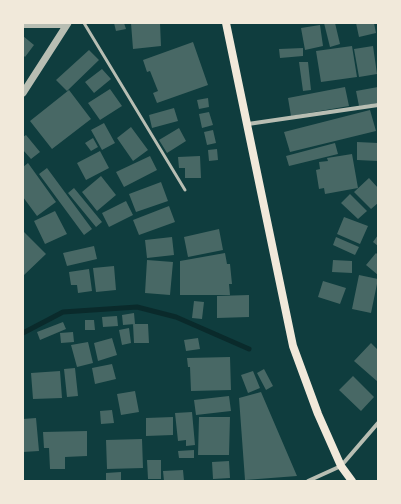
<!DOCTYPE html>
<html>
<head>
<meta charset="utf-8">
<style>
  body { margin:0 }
  #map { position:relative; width:401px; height:504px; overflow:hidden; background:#0f3d3e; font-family:Cabin,sans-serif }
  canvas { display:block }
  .frame { position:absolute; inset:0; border:24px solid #f1e9da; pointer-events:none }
</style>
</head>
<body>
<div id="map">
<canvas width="401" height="504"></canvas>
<div class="frame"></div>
</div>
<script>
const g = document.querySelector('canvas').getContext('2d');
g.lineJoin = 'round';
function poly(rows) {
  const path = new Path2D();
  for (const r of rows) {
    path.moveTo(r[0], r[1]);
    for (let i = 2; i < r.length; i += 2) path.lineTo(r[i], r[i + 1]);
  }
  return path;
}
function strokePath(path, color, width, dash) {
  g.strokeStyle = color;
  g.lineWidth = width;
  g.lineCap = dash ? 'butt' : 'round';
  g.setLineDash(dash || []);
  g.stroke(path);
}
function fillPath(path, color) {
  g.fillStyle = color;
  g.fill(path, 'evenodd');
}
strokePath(poly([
  [23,333,63,312,137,307,176,317,249,349]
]), '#0a2a2b', 5);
fillPath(poly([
  [114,23,124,23,126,29,116,31],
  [131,23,160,23,161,46,133,49],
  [324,23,335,23,340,44,330,47],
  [356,23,374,23,376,33,359,37],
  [320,25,323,46,305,50,301,28],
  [23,36,34,45,25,57,23,55],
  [193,42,208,85,157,103,153,93,158,91,150,71,147,72,143,60],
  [352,46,357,77,321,82,316,51],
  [373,46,377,74,359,77,354,49],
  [303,48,303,56,280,58,279,49],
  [89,50,99,60,67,91,56,80],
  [299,62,308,62,311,90,303,91],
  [102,69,111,79,94,93,85,82],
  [345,87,349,106,291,116,288,98],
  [378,87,378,103,359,106,356,91],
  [110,89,122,106,100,120,88,103],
  [69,90,91,119,52,149,30,121],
  [208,98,209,107,199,109,197,100],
  [174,108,178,121,152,128,149,115],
  [370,110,376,131,290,152,284,132],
  [209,112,213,125,202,128,199,114],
  [104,123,115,143,102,150,91,130],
  [131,127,148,150,133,161,117,138],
  [179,128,186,141,167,153,159,140],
  [213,130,216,143,207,145,204,132],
  [26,135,40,152,31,159,23,150,23,137],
  [93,138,98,147,91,151,85,143],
  [357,142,378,143,378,161,357,160],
  [335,143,338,154,289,166,286,156],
  [217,149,218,160,209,161,208,150],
  [100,151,109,168,86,180,77,163],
  [352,154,358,188,325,194,324,188,319,189,316,170,320,169,319,162,328,161,327,158],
  [150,156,157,170,124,187,116,172],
  [200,156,201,178,185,178,185,168,179,168,178,157],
  [28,163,56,202,37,216,23,197,23,167],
  [47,168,92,229,84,235,39,174],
  [101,176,116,195,97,211,82,192],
  [369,178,378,188,378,203,371,209,354,192],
  [161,182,168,201,136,212,129,194],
  [74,188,102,222,96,227,68,193],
  [350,194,367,211,358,219,341,203],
  [126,201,133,215,109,227,102,213],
  [169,206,175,222,139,235,133,220],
  [55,211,67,234,45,244,34,221],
  [344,217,368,226,360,244,337,234],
  [219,229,223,250,188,257,184,237],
  [23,231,46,254,23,276],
  [378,235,378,246,373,242],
  [172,237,174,255,147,258,145,240],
  [336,237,359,247,355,255,333,245],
  [94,246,97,259,67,266,63,253],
  [225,253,227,264,230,264,232,284,229,284,230,295,180,295,180,261],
  [376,253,378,255,378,275,366,265],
  [147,260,173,262,170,295,145,293],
  [333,260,352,261,352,273,332,272],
  [114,266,116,290,96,292,93,268],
  [89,269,92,291,78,293,77,285,71,285,69,272],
  [359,275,378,279,371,313,352,309],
  [323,281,346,288,340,304,318,297],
  [249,295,249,317,217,318,217,296],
  [194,301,204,302,202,319,192,318],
  [134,313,135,324,123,325,122,315],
  [117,316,118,326,103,327,102,317],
  [85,320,94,320,95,330,85,330],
  [63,322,66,329,40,340,37,332],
  [133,324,148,324,149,343,134,343],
  [129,328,131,343,122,345,119,330],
  [73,332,74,342,61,343,60,333],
  [112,338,117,355,98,361,94,343],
  [198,338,200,349,186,351,184,340],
  [88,342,93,363,77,367,71,345],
  [371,343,378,350,378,382,354,361],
  [230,357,231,390,191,391,190,367,188,367,187,358],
  [112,364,116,379,95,384,92,368],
  [75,368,78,396,67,397,64,369],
  [264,369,273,386,266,390,257,373],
  [60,371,62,398,33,399,31,373],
  [253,371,260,388,248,393,241,375],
  [353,376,374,397,361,411,339,390],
  [135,391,139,412,121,415,117,394],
  [261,392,297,476,245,480,239,398],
  [229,396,231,411,196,415,194,400],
  [112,410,114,423,101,424,100,411],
  [192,412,195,445,186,446,186,440,178,441,175,413],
  [173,417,173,435,146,436,146,418],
  [199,417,230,417,229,455,198,455],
  [36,418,39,451,23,452,23,419],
  [87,431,87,456,65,457,65,469,50,469,49,448,44,448,43,432],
  [142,439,143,468,107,469,106,440],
  [194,450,194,458,179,458,178,451],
  [147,460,161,460,161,479,148,479],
  [229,461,230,478,213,479,212,462],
  [183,470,184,481,164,481,163,471],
  [121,472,121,481,106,481,106,473]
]), '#486865');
strokePath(poly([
  [84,23,185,190]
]), '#b8beb3', 3);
strokePath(poly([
  [23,26,65,26],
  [248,124,378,105],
  [308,481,341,466,378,423]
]), '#b8beb3', 4);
strokePath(poly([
  [23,93,68,23]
]), '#b8beb3', 7);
strokePath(poly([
  [226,23,293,346,318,414,341,466,352,481]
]), '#f1e9da', 8);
</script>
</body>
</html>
